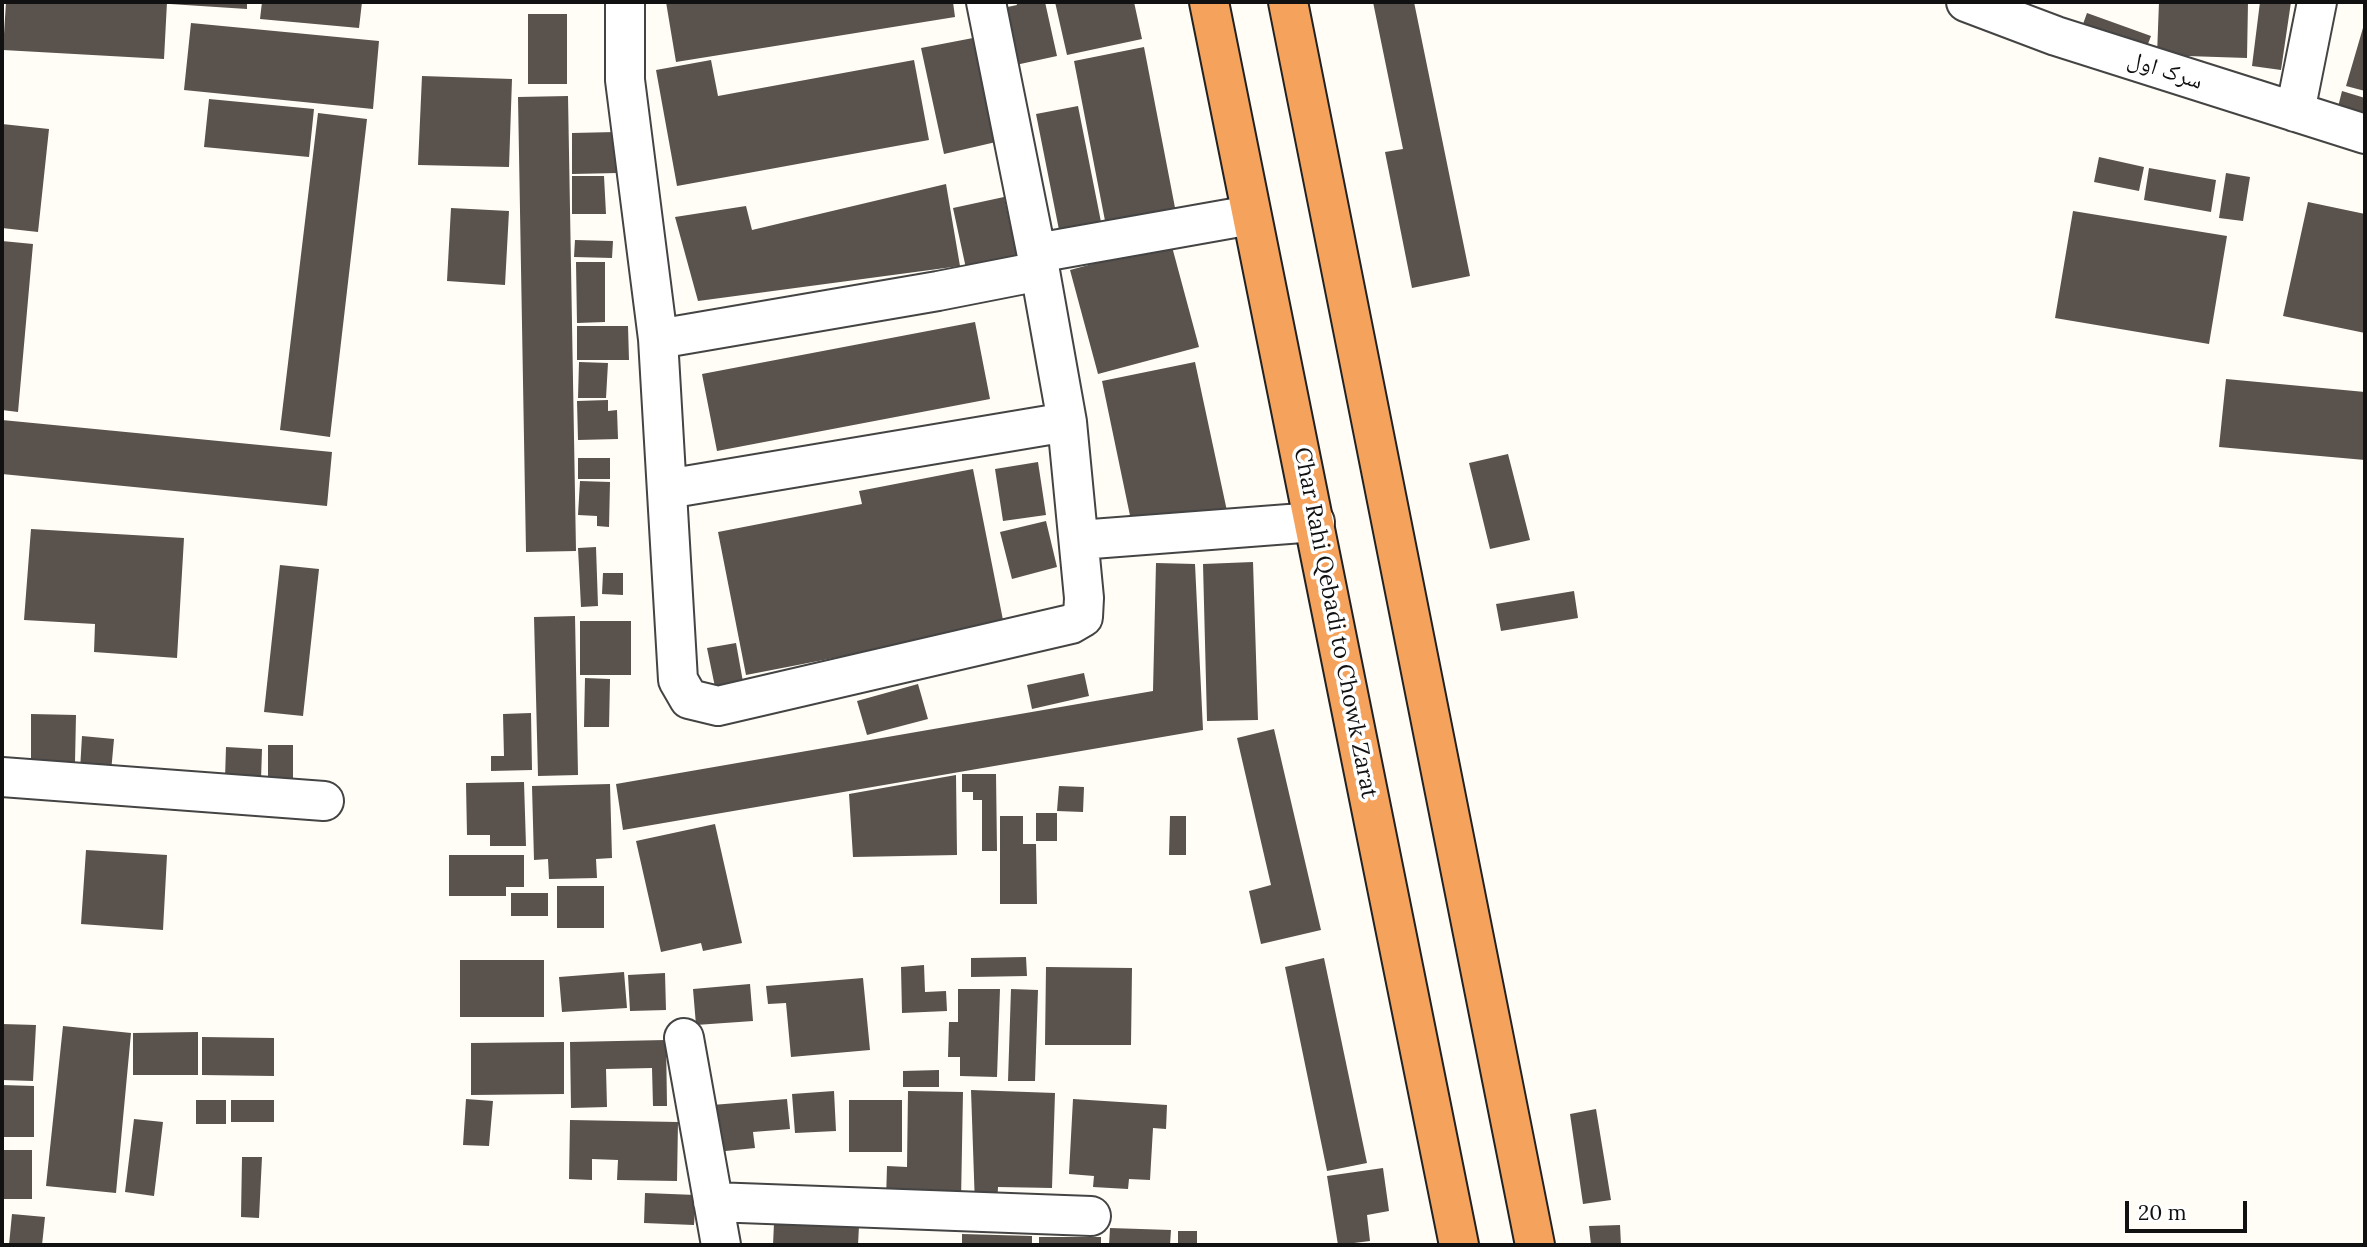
<!DOCTYPE html>
<html>
<head>
<meta charset="utf-8">
<style>
  body { margin:0 }
  #map { position:relative; width:2367px; height:1247px; overflow:hidden; background:#fffdf5; font-family:Lora,serif }
  canvas { display:block }
  .frame { position:absolute; inset:0; border:4px solid #111; pointer-events:none }
  .scale { position:absolute; left:2125px; top:1201px; width:122px; height:32px; box-sizing:border-box; border:4px solid #111; border-top:0; padding-left:9px; font-size:21px; line-height:24px; white-space:nowrap; color:#111; -webkit-text-stroke:5px #fff; paint-order:stroke }
</style>
</head>
<body>
<div id="map">
<canvas width="2367" height="1247"></canvas>
<div class="frame"></div>
<div class="scale">20 m</div>
</div>
<script>
const g = document.querySelector('canvas').getContext('2d');
g.lineJoin = 'round';
function fillPath(path, color) {
  g.fillStyle = color;
  g.fill(path, 'evenodd');
}
function poly(rows) {
  const path = new Path2D();
  for (const r of rows) {
    path.moveTo(r[0], r[1]);
    for (let i = 2; i < r.length; i += 2) path.lineTo(r[i], r[i + 1]);
  }
  return path;
}
function strokePath(path, color, width, dash) {
  g.strokeStyle = color;
  g.lineWidth = width;
  g.lineCap = dash ? 'butt' : 'round';
  g.setLineDash(dash || []);
  g.stroke(path);
}
function label(font, color, halo, rows, align = 'center') {
  g.font = font + ' Lora,"Noto Naskh Arabic",serif';
  g.lineWidth = 7;
  g.setLineDash([]);
  g.textBaseline = 'middle';
  g.strokeStyle = halo;
  g.fillStyle = color;
  for (const [text, x, y, turn = 0] of rows) {
    g.save();
    g.translate(x, y);
    g.rotate((+turn || 0) * Math.PI / 180);
    g.textAlign = isNaN(turn) ? turn : align;
    if (halo) g.strokeText(text, 0, 0);
    g.fillText(text, 0, 0);
    g.restore();
  }
}
fillPath(poly([
  [6,2,167,2,164,59,3,50],
  [170,2,247,2,247,9,170,4],
  [262,2,362,2,359,28,260,19],
  [666,2,953,2,955,17,676,62],
  [1016,2,1045,2,1057,56,1011,66,998,9,1017,5],
  [1055,2,1134,2,1142,39,1067,55],
  [1373,2,1414,2,1470,276,1412,288,1385,152,1403,149],
  [2159,2,2248,2,2247,58,2157,55],
  [2260,2,2291,2,2281,70,2252,66],
  [2087,13,2151,36,2143,57,2079,35],
  [528,14,567,14,567,84,528,84],
  [2365,21,2365,91,2346,86],
  [191,23,379,41,373,109,184,90],
  [973,38,996,142,944,154,921,48],
  [1144,47,1177,218,1107,231,1074,61],
  [711,60,718,96,914,60,929,140,677,186,656,70],
  [422,76,512,79,509,167,418,165],
  [2342,91,2365,98,2365,124,2336,115],
  [568,96,576,551,526,552,518,97],
  [209,99,314,109,309,157,204,147],
  [1078,106,1103,232,1061,240,1036,114],
  [318,113,367,119,330,437,280,430],
  [2,124,49,129,38,232,2,228],
  [616,132,617,173,572,174,572,133],
  [2099,157,2144,167,2139,191,2094,182],
  [2149,168,2216,180,2211,212,2144,200],
  [2226,173,2250,177,2243,221,2219,218],
  [572,176,604,176,606,214,572,214],
  [946,184,960,266,698,301,675,217,746,206,752,230],
  [1004,197,1018,263,967,273,953,208],
  [2308,202,2365,214,2365,333,2283,316],
  [451,208,509,211,505,285,447,281],
  [2073,211,2227,236,2209,344,2055,318],
  [575,240,613,241,612,258,574,257],
  [2,241,33,244,18,412,2,410],
  [1171,243,1199,347,1098,374,1070,270],
  [576,262,605,262,605,322,577,323],
  [975,322,990,399,717,451,702,374],
  [577,326,628,326,629,360,577,360],
  [579,362,608,363,606,398,578,398],
  [1195,362,1227,511,1133,530,1102,381],
  [2226,379,2365,392,2365,460,2219,447],
  [608,400,608,411,617,410,618,439,578,440,577,401],
  [2,420,332,452,327,506,2,474],
  [1508,454,1530,540,1490,549,1469,463],
  [578,458,610,458,610,479,578,479],
  [1038,462,1046,515,1003,521,995,469],
  [973,469,1004,625,746,675,718,532,862,504,859,491],
  [580,481,610,482,609,527,597,526,597,516,578,515],
  [1046,521,1057,567,1012,579,1000,532],
  [31,529,184,538,177,658,94,652,95,624,24,620],
  [596,547,598,606,581,607,578,548],
  [1253,562,1258,720,1207,721,1203,564],
  [1156,563,1195,564,1203,730,623,830,616,784,1153,691],
  [280,565,319,569,303,716,264,712],
  [603,573,623,573,623,595,602,594],
  [1574,591,1578,618,1501,631,1496,604],
  [575,616,578,775,538,776,534,617],
  [580,621,631,621,631,675,580,675],
  [736,643,743,682,715,687,707,648],
  [1084,673,1089,696,1032,709,1027,685],
  [585,678,610,679,609,727,584,727],
  [918,684,928,719,867,735,857,701],
  [531,713,532,770,491,771,491,756,504,756,503,714],
  [31,714,76,715,75,762,31,762],
  [1274,729,1321,930,1261,944,1249,891,1271,885,1237,738],
  [82,736,114,739,111,772,80,770],
  [268,745,293,745,293,786,268,786],
  [226,747,262,749,261,780,225,779],
  [962,774,996,774,997,851,982,851,982,800,973,800,973,792,962,792],
  [956,775,957,855,853,857,849,794],
  [524,782,526,846,490,846,490,835,467,835,466,783],
  [610,784,612,858,596,859,597,878,549,879,548,859,534,860,532,786],
  [1059,786,1084,787,1083,812,1057,811],
  [1036,813,1057,813,1057,841,1036,841],
  [1000,816,1023,816,1023,844,1036,844,1037,904,1000,904],
  [1170,816,1186,816,1186,855,1169,855],
  [715,824,742,943,703,951,701,943,661,952,636,841],
  [86,850,167,855,163,930,81,924],
  [449,855,524,855,524,887,506,887,506,896,449,896],
  [557,886,604,886,604,928,557,928],
  [511,893,548,893,548,916,511,916],
  [1026,957,1027,976,971,977,971,958],
  [1324,958,1367,1163,1327,1171,1285,967],
  [460,960,544,960,544,1017,460,1017],
  [924,965,925,992,946,991,947,1011,902,1013,901,967],
  [1046,967,1132,968,1131,1045,1045,1045],
  [624,972,627,1008,562,1012,559,977],
  [665,973,666,1010,630,1011,628,975],
  [863,978,870,1050,791,1057,786,1003,768,1004,766,986],
  [750,984,753,1021,696,1025,693,989],
  [958,989,1000,989,997,1077,960,1076,960,1057,948,1057,949,1022,958,1022],
  [1011,989,1038,990,1035,1081,1008,1081],
  [2,1024,36,1025,33,1081,2,1080],
  [63,1026,131,1033,116,1193,46,1186],
  [198,1032,198,1075,133,1075,133,1033],
  [202,1037,274,1038,274,1076,202,1075],
  [666,1040,667,1106,653,1106,652,1068,606,1069,607,1107,571,1108,570,1042],
  [564,1042,564,1094,471,1095,471,1043],
  [939,1070,939,1087,903,1087,903,1071],
  [2,1085,34,1086,34,1137,2,1137],
  [971,1090,1055,1093,1052,1188,998,1187,997,1206,975,1206],
  [834,1091,836,1131,795,1133,792,1094],
  [908,1091,963,1092,961,1201,886,1200,887,1166,907,1167],
  [466,1099,493,1101,489,1146,463,1145],
  [787,1099,790,1129,753,1132,755,1148,716,1152,712,1105],
  [1073,1099,1167,1105,1166,1129,1153,1128,1150,1180,1129,1179,1128,1189,1093,1187,1094,1176,1069,1174],
  [196,1100,226,1100,226,1124,196,1124],
  [231,1100,274,1100,274,1122,231,1122],
  [849,1100,902,1100,902,1152,849,1152],
  [1596,1109,1611,1200,1583,1204,1570,1114],
  [134,1119,163,1122,154,1196,125,1192],
  [570,1120,678,1122,677,1181,617,1180,618,1160,592,1159,592,1180,569,1179],
  [2,1150,32,1150,32,1199,2,1199],
  [242,1157,262,1157,259,1218,241,1217],
  [1383,1168,1389,1211,1367,1215,1370,1241,1338,1245,1327,1176],
  [645,1193,696,1195,694,1225,644,1223],
  [12,1214,45,1217,42,1245,9,1245],
  [774,1223,859,1226,858,1245,773,1245],
  [1620,1225,1621,1245,1591,1245,1589,1226],
  [1110,1228,1171,1230,1170,1245,1109,1245],
  [1178,1231,1197,1231,1197,1245,1178,1245],
  [962,1234,1032,1236,1032,1245,962,1245],
  [1039,1237,1101,1237,1101,1245,1039,1245]
]), '#5a524d');
const minor = poly([
  [625,2,625,80,658,339,678,680,689,699,718,706,1071,624,1083,617,1084,598,1067,422,1040,271,986,2],
  [1966,2,2056,36,2365,134],
  [2295,112,2317,2],
  [1037,253,1251,215],
  [658,339,938,291,1040,271],
  [667,489,1067,422],
  [1079,540,1315,522],
  [2,777,324,801],
  [684,1038,721,1245],
  [713,1202,1091,1216]
]);
const highway = poly([
  [1209,2,1459,1245],
  [1288,2,1535,1245]
]);
strokePath(minor, '#444', 42);
strokePath(highway, '#222', 42);
strokePath(minor, '#fff', 38);
strokePath(highway, '#f5a25d', 38);
label('23px', '#111', '#fff', [
  ["سرک اول",2165,71,18],
  ["Char Rahi Qebadi to Chowk Zarat",1335,623,79]
]);
</script>
</body>
</html>
